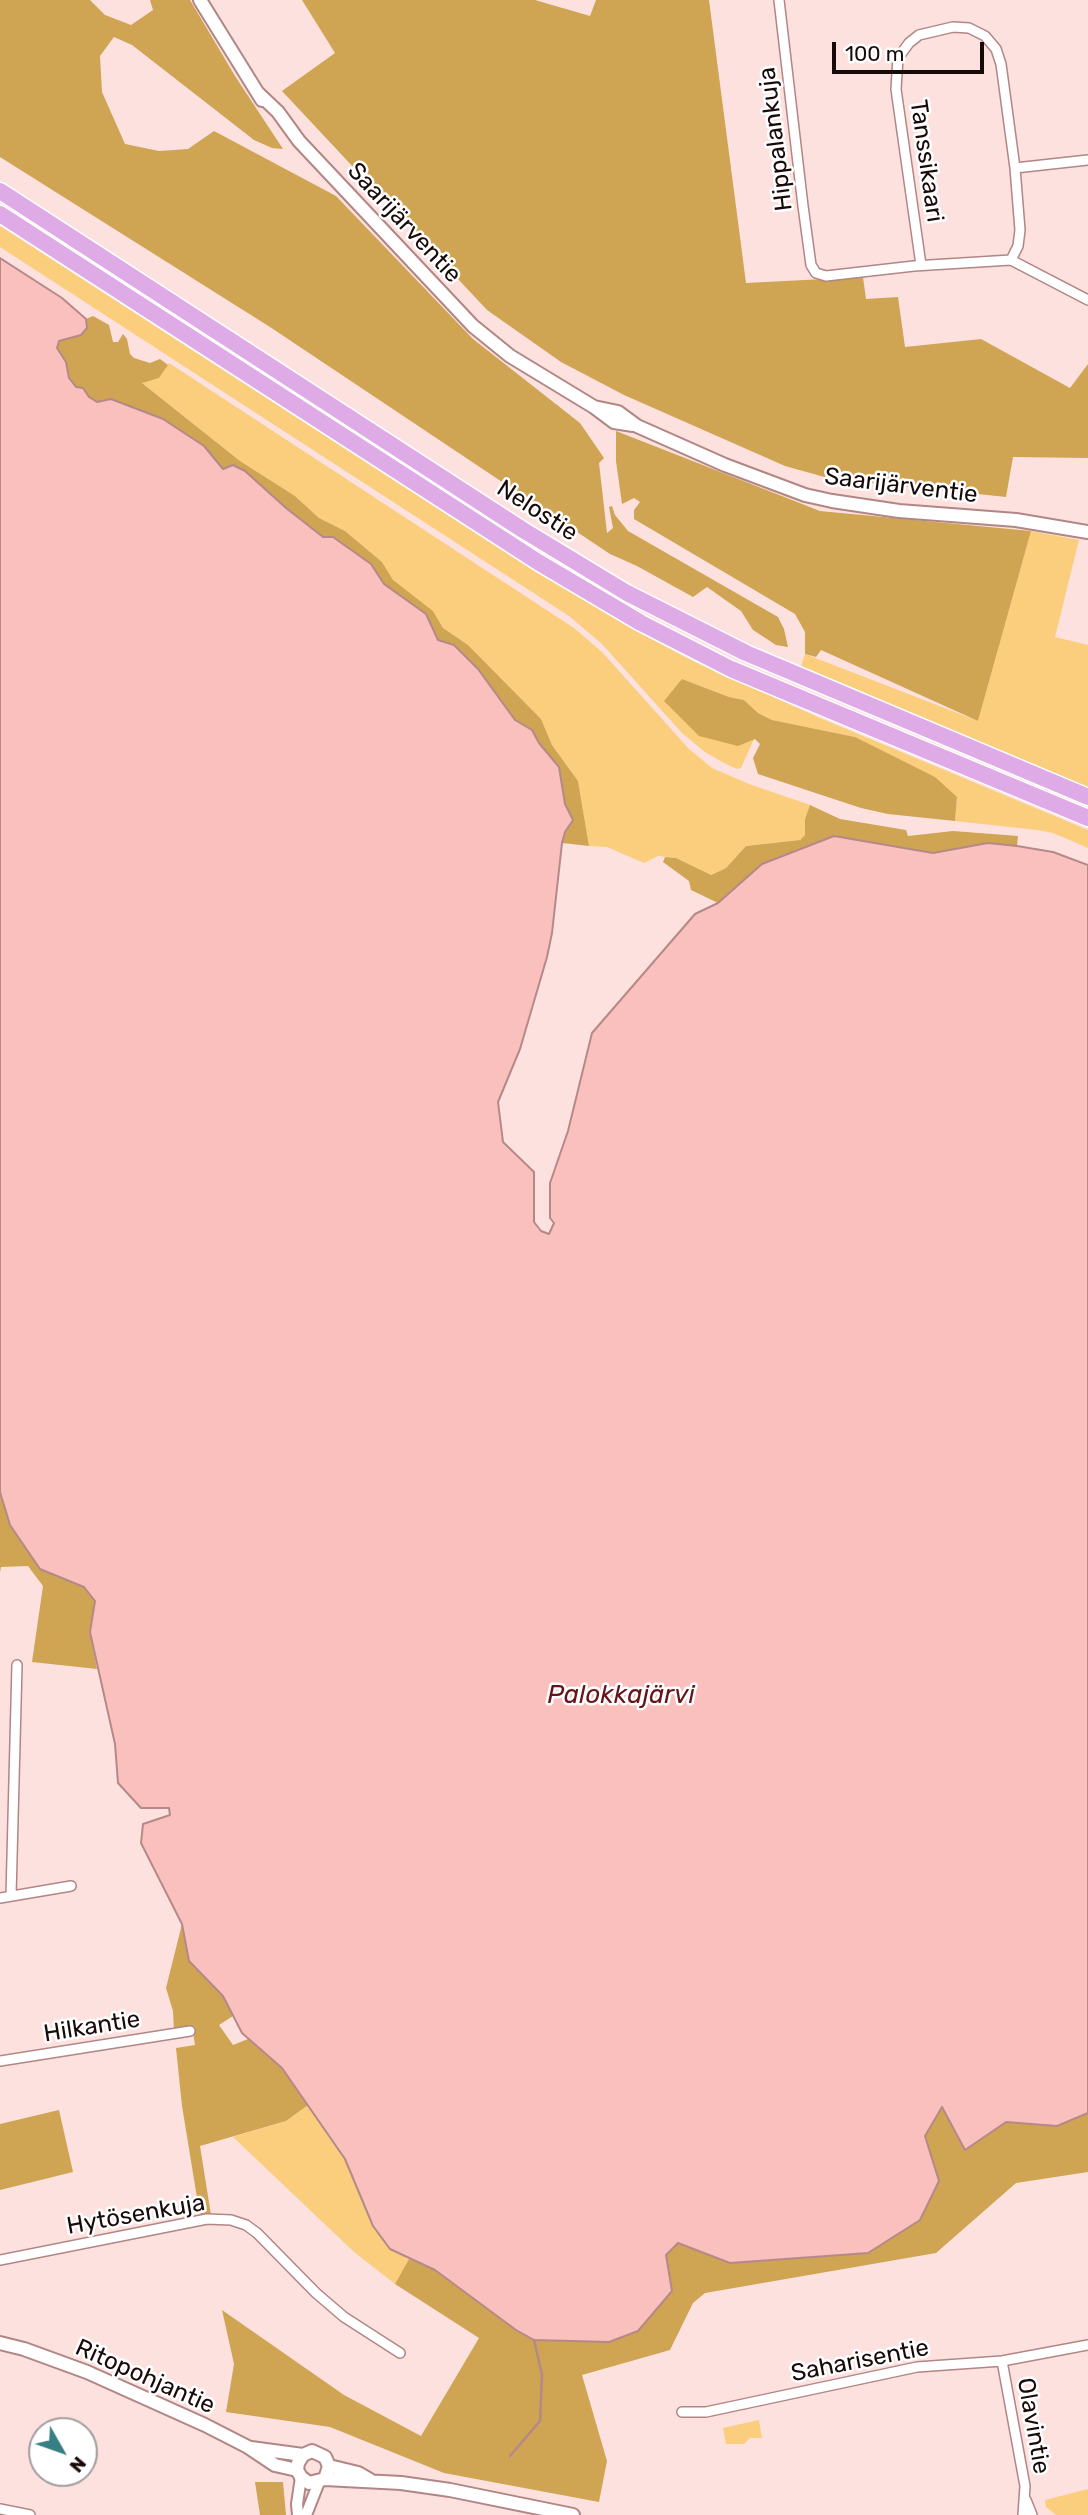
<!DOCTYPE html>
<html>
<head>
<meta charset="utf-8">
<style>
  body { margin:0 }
  #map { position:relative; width:1088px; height:2515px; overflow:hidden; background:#fde1df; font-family:Rubik,sans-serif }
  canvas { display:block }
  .north { position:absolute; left:28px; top:2417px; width:70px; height:70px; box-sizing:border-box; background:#fff; border:2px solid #a39d9d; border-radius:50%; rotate:130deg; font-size:19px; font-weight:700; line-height:28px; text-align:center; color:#190a0a }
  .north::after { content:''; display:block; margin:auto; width:24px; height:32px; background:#367f84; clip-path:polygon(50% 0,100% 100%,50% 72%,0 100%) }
  .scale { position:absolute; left:832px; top:42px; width:152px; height:32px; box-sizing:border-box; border:4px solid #190a0a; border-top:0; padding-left:9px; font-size:21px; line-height:24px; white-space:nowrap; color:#190a0a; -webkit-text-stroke:5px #fff; paint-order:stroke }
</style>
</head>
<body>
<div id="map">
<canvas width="1088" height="2515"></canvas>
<div class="north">N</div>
<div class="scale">100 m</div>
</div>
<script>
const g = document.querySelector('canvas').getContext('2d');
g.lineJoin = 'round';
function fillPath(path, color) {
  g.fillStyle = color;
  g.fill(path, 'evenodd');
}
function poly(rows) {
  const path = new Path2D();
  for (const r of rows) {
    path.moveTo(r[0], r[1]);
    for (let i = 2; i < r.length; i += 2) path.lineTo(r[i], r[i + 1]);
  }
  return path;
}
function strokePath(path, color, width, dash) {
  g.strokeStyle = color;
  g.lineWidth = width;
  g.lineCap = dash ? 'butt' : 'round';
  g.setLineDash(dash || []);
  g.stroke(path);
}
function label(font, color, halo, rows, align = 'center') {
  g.font = font + ' Rubik,sans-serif';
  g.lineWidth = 5;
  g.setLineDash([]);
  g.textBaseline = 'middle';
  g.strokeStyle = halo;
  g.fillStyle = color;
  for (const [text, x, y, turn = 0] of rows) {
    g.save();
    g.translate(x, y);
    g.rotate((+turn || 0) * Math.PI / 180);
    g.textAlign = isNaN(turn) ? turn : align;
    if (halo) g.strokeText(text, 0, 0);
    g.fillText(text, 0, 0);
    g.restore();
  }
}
fillPath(poly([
  [0,226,534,571,629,627,693,661,820,718,1088,830,1088,848,1053,833,1037,830,955,821,957,797,855,737,772,720,758,713,744,700,729,697,682,679,754,739,741,768,737,769,724,763,705,752,682,733,602,644,569,616,0,247],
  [169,363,574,628,602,652,689,749,712,768,749,784,810,805,805,819,805,835,800,840,746,846,726,868,710,875,676,858,658,856,644,863,607,847,589,846,578,781,552,745,541,719,468,645,443,628,433,611,392,580,382,562,345,531,319,518,295,496,240,461,141,382,159,378],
  [1031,531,1079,540,1055,637,1088,645,1088,788,801,666,805,654,978,721],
  [308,2105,345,2159,373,2226,390,2249,409,2259,395,2284,354,2252,233,2137,286,2121],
  [759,2420,762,2438,750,2438,744,2444,726,2444,723,2428],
  [1088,2489,1088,2515,1056,2515,1046,2507,1045,2500]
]), '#face7d');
fillPath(poly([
  [0,0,90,0,105,15,131,25,153,10,150,0,190,0,235,76,283,149,272,148,254,140,132,45,114,37,100,56,102,92,125,144,159,151,188,149,214,131,336,196,473,339,580,423,604,458,599,463,607,533,613,528,609,507,612,506,615,515,628,531,778,617,784,629,788,647,776,645,753,630,741,611,707,587,693,597,637,566,610,554,270,327,0,157],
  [302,0,535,0,590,16,596,0,709,0,746,283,863,277,866,299,898,297,905,347,981,339,1070,388,1088,364,1088,458,1013,457,1006,497,828,478,785,466,624,395,561,362,487,310,282,91,335,53],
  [93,316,109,325,113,342,118,342,123,334,127,339,130,354,134,358,150,363,160,359,168,365,159,378,142,383,240,461,295,496,319,518,345,531,382,562,393,580,433,611,443,628,468,645,541,719,552,745,578,781,589,846,562,843,565,832,573,820,565,804,559,766,539,743,532,730,515,720,478,669,454,645,438,640,426,614,384,584,371,564,334,537,323,537,286,508,223,469,204,446,135,409,111,399,97,402,89,397,83,388,76,387,69,378,66,362,57,348,59,341,87,328,86,319],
  [616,431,820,511,1031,531,978,721,821,650,816,657,805,654,805,632,795,614,634,519,634,510,640,502,634,498,622,504,616,461],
  [682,679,729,697,744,700,758,713,772,720,855,737,935,777,957,797,955,821,888,814,861,808,758,774,753,758,760,744,755,739,738,746,699,736,664,701],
  [810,805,840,819,906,830,908,836,953,831,1018,836,1017,846,988,843,933,853,834,836,762,864,718,903,691,890,689,881,663,862,665,857,676,858,711,875,726,868,746,846,800,840,805,835,805,819],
  [0,1492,10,1525,40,1569,84,1587,95,1601,90,1632,97,1669,32,1662,43,1586,28,1566,1,1567,0,1572],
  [182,1924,189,1961,223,1996,233,2016,219,2025,233,2045,248,2039,282,2068,308,2105,286,2121,200,2146,211,2215,200,2216,182,2106,176,2048,195,2045,193,2033,174,2031,173,2011,166,1988],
  [942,2106,965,2150,1006,2122,1057,2126,1088,2113,1088,2172,1016,2183,936,2253,705,2293,693,2303,670,2350,582,2375,607,2461,599,2502,444,2473,330,2427,226,2412,234,2364,222,2310,344,2395,421,2436,479,2338,395,2284,409,2259,435,2270,516,2330,534,2340,609,2342,666,2255,678,2243,730,2263,939,2181,925,2135],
  [59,2110,73,2172,0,2190,0,2124],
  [255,2482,283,2482,286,2515,260,2515]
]), '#cfa453');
const water = poly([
  [0,258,62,298,86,319,87,328,81,335,59,341,57,348,66,362,69,378,76,387,83,388,89,397,97,402,111,399,163,419,204,446,223,469,233,465,245,471,286,508,323,537,333,537,371,564,384,584,426,614,438,640,454,645,478,669,515,720,532,730,539,743,559,767,565,804,573,820,565,832,562,843,552,933,547,957,520,1049,498,1102,503,1142,534,1172,534,1222,541,1231,549,1234,554,1223,550,1218,550,1183,568,1131,592,1033,695,914,718,903,762,864,834,836,933,853,988,843,1017,846,1053,852,1088,865,1088,2113,1057,2126,1006,2122,965,2150,942,2107,925,2136,939,2181,920,2220,868,2253,730,2263,678,2243,666,2255,672,2291,638,2331,609,2342,534,2340,516,2330,435,2270,390,2249,373,2226,345,2159,282,2068,242,2033,223,1996,189,1961,182,1924,141,1843,143,1824,170,1815,169,1808,141,1808,118,1783,115,1744,90,1632,95,1601,84,1587,40,1569,10,1525,0,1492,0,258]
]);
fillPath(water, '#fac0be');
strokePath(water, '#b68988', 2);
strokePath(poly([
  [510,2456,540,2421,542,2375,534,2340]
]), '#b68988', 2.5);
const minor = poly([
  [779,0,803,206,811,265,816,273,826,276,914,266,1011,260,1088,300],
  [1015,168,1088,160],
  [921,265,896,89,898,58,909,43,919,35,953,27,969,28,985,36,996,49,1001,64,1015,168,1020,230,1018,246,1011,260],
  [11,1896,17,1665],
  [0,1898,71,1886],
  [0,2061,190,2031],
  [0,2260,207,2219,231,2220,246,2225,257,2233,316,2293,344,2317,400,2353],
  [1002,2361,1025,2486,1023,2515],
  [682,2412,706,2412,917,2367,1002,2361,1088,2345],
  [1026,2500,1032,2515],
  [0,2509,30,2515]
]);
const tertiary = poly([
  [298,2515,297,2504,301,2477],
  [306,2515,319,2482]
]);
const secondary = poly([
  [200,0,262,100],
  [258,93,278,112,299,141,473,326,510,356,594,407,614,422,633,425],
  [594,407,618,412,637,426,725,465,805,495,832,501,899,511,1016,520,1088,532],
  [0,2343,24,2349,87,2372,205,2425,248,2447,275,2465,297,2470],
  [251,2448,303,2455],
  [329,2466,358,2473,370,2480],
  [325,2479,329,2466,325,2457,312,2451,303,2455,298,2463,297,2470,301,2477,309,2483,325,2479,401,2483,450,2490,573,2515]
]);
const motorway = poly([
  [0,191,523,530,627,593,746,653,1088,797],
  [0,214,538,562,641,623,731,669,1088,818]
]);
strokePath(minor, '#b18684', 12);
strokePath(tertiary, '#b18684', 14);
strokePath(secondary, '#b18684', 16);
strokePath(motorway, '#fff', 19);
strokePath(minor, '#fff', 9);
strokePath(tertiary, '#fff', 10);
strokePath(secondary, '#fff', 12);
strokePath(motorway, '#dfabe7', 16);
label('24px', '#190a0a', '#fff', [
  ["Hippalankuja",776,139,-97],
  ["Tanssikaari",926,161,82],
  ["Saarijärventie",404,223,47],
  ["Saarijärventie",901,486,7],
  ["Nelostie",537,511,33],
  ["Hilkantie",92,2027,-9],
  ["Hytösenkuja",136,2215,-10],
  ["Saharisentie",860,2361,-11],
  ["Ritopohjantie",145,2377,24],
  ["Olavintie",1033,2426,80]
]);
label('italic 26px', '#65141a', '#fff', [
  ["Palokkajärvi",621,1695]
]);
</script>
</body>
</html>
